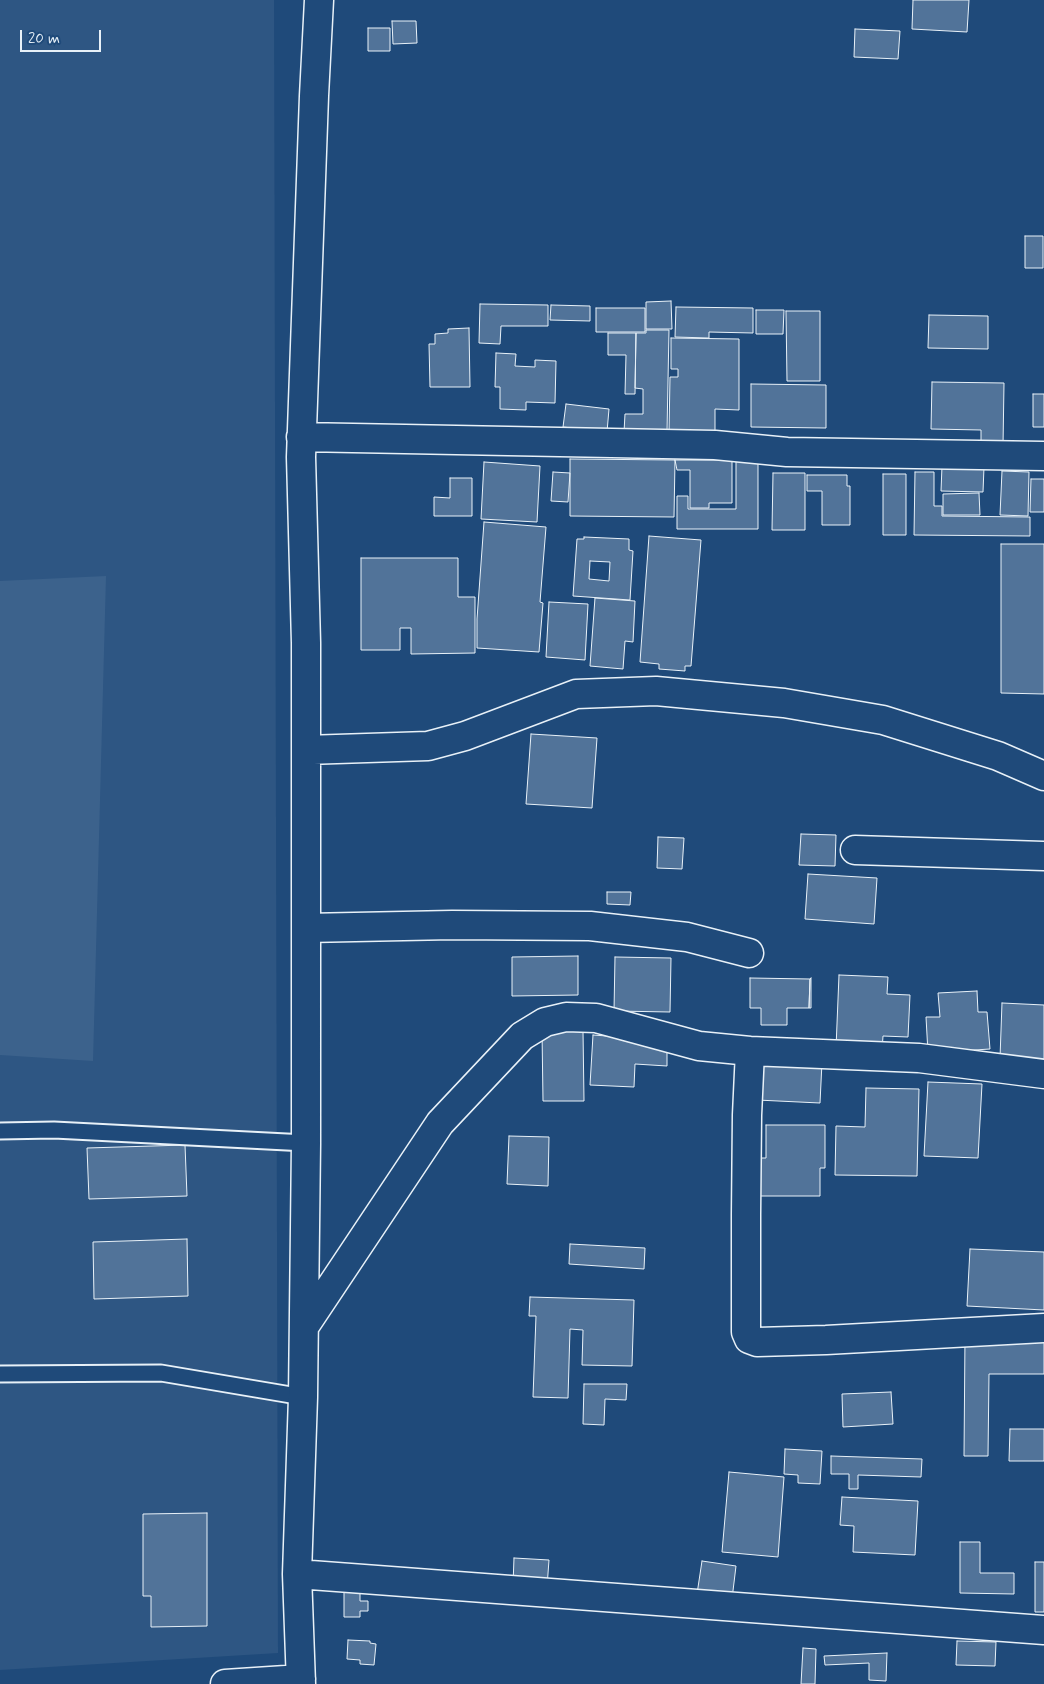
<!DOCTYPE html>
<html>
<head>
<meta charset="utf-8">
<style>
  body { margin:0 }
  #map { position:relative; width:1044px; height:1684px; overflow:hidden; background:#1f4a7a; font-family:Mynerve,sans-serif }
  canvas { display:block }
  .scale { position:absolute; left:20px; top:30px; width:81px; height:22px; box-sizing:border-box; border:2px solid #e8f1f8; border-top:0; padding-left:6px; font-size:15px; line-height:18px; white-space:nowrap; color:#e8f1f8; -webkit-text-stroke:4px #1f4a7a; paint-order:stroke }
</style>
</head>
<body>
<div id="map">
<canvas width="1044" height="1684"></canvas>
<div class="scale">20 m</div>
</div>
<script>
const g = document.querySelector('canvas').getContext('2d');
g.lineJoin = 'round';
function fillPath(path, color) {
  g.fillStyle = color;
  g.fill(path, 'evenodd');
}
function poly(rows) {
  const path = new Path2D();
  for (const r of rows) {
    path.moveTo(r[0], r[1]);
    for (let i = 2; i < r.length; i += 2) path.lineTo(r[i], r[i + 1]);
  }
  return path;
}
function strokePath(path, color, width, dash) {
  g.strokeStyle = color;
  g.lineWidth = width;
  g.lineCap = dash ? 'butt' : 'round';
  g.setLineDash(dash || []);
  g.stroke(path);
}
fillPath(poly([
  [0,0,274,0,278,1653,0,1670]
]), '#2e5683');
fillPath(poly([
  [106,576,93,1061,0,1055,0,581]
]), '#3c628c');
const building = poly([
  [913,0,969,0,967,32,912,29,913,0],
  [392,21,416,21,417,43,393,44,392,21],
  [368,28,390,28,390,51,368,51,368,28],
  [855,29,900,31,898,59,854,57,855,29],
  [1025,236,1043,236,1043,268,1025,268,1025,236],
  [671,301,672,329,646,329,646,302,671,301],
  [480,304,548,305,548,326,501,326,500,344,479,343,480,304],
  [551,305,590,306,590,321,550,320,551,305],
  [676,307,753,308,753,333,709,332,709,338,675,337,676,307],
  [596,308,645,308,645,332,596,332,596,308],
  [756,310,784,310,783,334,756,334,756,310],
  [786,311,820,311,820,381,787,381,786,311],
  [929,315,988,316,988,349,928,348,929,315],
  [469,328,470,387,430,387,429,344,435,344,435,334,448,333,448,329,469,328],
  [646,330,669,330,667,432,624,432,625,414,643,414,643,389,635,388,636,333,646,333,646,330],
  [608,333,636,333,635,394,625,394,626,355,608,355,608,333],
  [671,338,739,339,739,410,715,409,715,432,669,432,670,377,678,377,678,369,671,369,671,338],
  [496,353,516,354,515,366,535,367,535,360,556,361,555,403,526,402,526,410,500,409,500,387,495,387,496,353],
  [932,382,1004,383,1003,446,981,446,981,430,931,429,932,382],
  [751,384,826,385,826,428,751,427,751,384],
  [1033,394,1044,394,1044,427,1033,427,1033,394],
  [566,404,609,409,607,432,563,427,566,404],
  [570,459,675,460,674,517,570,516,570,459],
  [675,460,732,460,732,503,709,503,709,508,690,508,690,470,677,470,675,460],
  [736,461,758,461,758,529,677,529,677,496,688,496,688,509,736,509,736,461],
  [484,462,540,466,537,522,481,519,484,462],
  [942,466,984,467,983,492,941,491,942,466],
  [1002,471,1029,472,1028,516,1000,515,1002,471],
  [553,472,570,473,568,502,551,501,553,472],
  [915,472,934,472,934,506,942,506,942,516,1030,517,1030,536,914,535,915,472],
  [773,473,805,473,805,530,772,530,773,473],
  [883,474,906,474,906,535,883,535,883,474],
  [807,475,847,475,847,486,850,486,850,525,822,525,822,491,807,491,807,475],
  [450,478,472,478,472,516,434,516,434,497,450,498,450,478],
  [1031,479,1044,479,1044,512,1030,512,1031,479],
  [979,493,980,515,943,515,943,494,979,493],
  [484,522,546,527,540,602,543,603,539,652,477,648,477,619,484,522],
  [649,536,701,540,691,666,685,666,685,671,659,669,659,664,640,662,649,536],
  [584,537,629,539,629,550,633,551,630,600,573,596,577,539,584,539,584,537],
  [590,561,610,562,609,581,589,579,590,561],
  [1001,544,1044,544,1044,694,1001,693,1001,544],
  [361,558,458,558,458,597,475,597,475,653,411,654,411,628,400,628,400,650,361,650,361,558],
  [595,598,635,601,633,642,625,641,623,669,590,666,595,598],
  [549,602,588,604,585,660,546,657,549,602],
  [531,734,597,738,592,808,526,804,531,734],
  [801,834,836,835,835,866,799,865,801,834],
  [658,837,684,838,682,869,657,868,658,837],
  [808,874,877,878,874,924,805,919,808,874],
  [607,892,631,892,630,905,607,904,607,892],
  [578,956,578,995,512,996,512,957,578,956],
  [615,957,671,958,670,1012,614,1011,615,957],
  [839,975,888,977,887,994,910,995,908,1037,883,1036,882,1051,836,1048,839,975],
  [750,978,810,979,809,1008,787,1008,787,1025,761,1025,761,1008,750,1008,750,978],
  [811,978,811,1008,809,1008,810,979,811,978],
  [977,991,978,1012,987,1012,990,1049,928,1053,926,1017,940,1017,938,993,977,991],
  [1002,1003,1044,1005,1044,1060,1000,1058,1002,1003],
  [542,1031,583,1031,584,1101,543,1101,542,1031],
  [593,1035,636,1038,636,1044,667,1045,667,1066,635,1064,634,1087,590,1085,593,1035],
  [758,1059,822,1062,820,1103,757,1100,758,1059],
  [928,1082,982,1084,978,1158,924,1156,928,1082],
  [866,1088,919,1089,917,1176,835,1175,836,1126,865,1127,866,1088],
  [766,1125,825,1125,825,1168,820,1168,820,1196,757,1196,757,1158,766,1158,766,1125],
  [509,1136,549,1137,548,1186,507,1184,509,1136],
  [185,1145,187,1196,89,1199,87,1148,185,1145],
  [187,1239,188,1296,94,1299,93,1242,187,1239],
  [570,1244,645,1248,644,1269,569,1264,570,1244],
  [970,1249,1044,1252,1044,1310,967,1306,970,1249],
  [530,1297,634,1300,632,1366,582,1365,583,1330,570,1329,568,1398,533,1397,536,1316,529,1316,530,1297],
  [965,1337,1044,1338,1044,1374,989,1374,988,1456,964,1456,965,1337],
  [584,1384,627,1384,626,1400,605,1399,604,1425,583,1424,584,1384],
  [891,1392,893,1424,843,1427,842,1394,891,1392],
  [1010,1429,1044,1429,1044,1461,1009,1461,1010,1429],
  [785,1449,822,1451,820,1484,798,1483,798,1475,784,1474,785,1449],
  [831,1456,922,1459,921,1477,858,1475,858,1489,849,1489,849,1474,831,1474,831,1456],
  [729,1472,784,1477,778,1557,722,1552,729,1472],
  [842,1497,918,1501,915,1555,853,1552,854,1526,840,1525,842,1497],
  [207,1513,207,1626,151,1627,151,1596,143,1596,143,1514,207,1513],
  [960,1542,980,1542,980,1573,1014,1573,1014,1594,960,1593,960,1542],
  [514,1558,549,1560,547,1587,513,1585,514,1558],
  [702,1561,736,1566,732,1599,697,1594,702,1561],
  [1035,1562,1044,1562,1044,1612,1035,1612,1035,1562],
  [360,1590,360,1601,368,1601,368,1611,360,1611,360,1617,344,1617,344,1591,360,1590],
  [348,1640,370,1641,370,1643,376,1644,374,1665,360,1664,360,1660,347,1659,348,1640],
  [957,1641,996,1642,995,1666,956,1665,957,1641],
  [803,1648,816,1649,815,1684,801,1684,803,1648],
  [887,1653,886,1681,869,1680,869,1663,825,1665,824,1656,887,1653]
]);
fillPath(building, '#517399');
strokePath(building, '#e8f1f8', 1);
const lane = poly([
  [0,1131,54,1130,306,1143],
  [0,1374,161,1373,303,1397]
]);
const street = poly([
  [301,437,715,445,787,452,1044,456],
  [306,750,428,746,465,736,576,694,656,691,784,703,883,720,998,756,1044,776],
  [855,850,1044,856],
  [306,928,452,925,590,926,687,937,749,953],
  [750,1051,747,1115,746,1214,746,1332,749,1339,757,1342,826,1340,1044,1328],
  [304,1327,440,1123,522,1036,545,1022,566,1017,596,1018,699,1046,750,1051,919,1058,1044,1074],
  [297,1574,1044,1630],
  [225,1684,301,1679],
  [301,1684,297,1574,303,1397,306,1143,306,643,301,457,314,96,319,0]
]);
strokePath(lane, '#e8f1f8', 19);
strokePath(street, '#e8f1f8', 31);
strokePath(lane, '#1f4a7a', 15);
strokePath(street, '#1f4a7a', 28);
</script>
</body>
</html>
